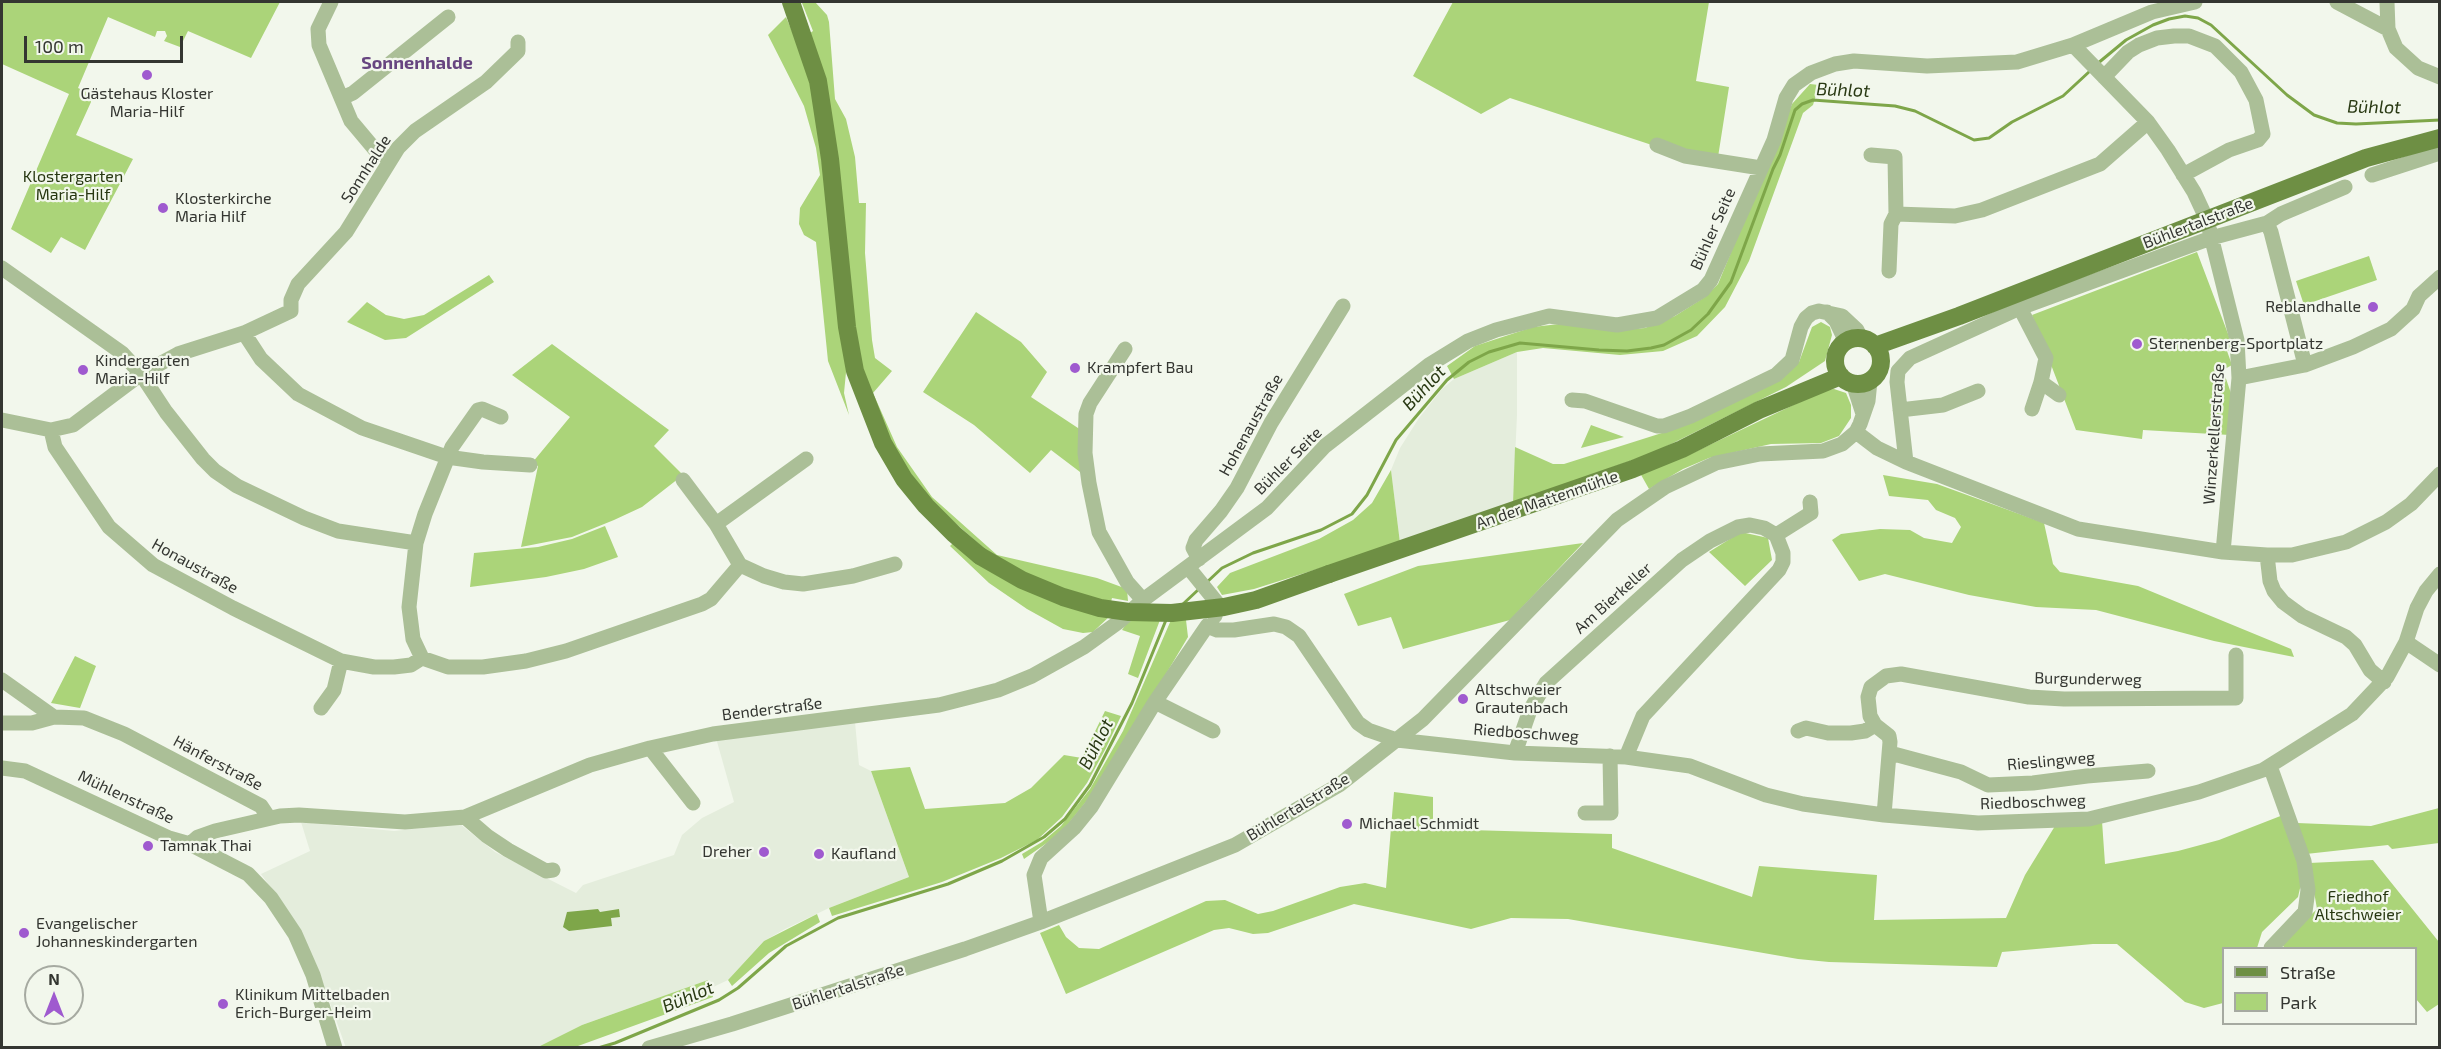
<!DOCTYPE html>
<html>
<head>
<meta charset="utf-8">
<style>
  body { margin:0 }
  #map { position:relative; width:2441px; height:1049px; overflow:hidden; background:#f2f7ec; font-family:"Exo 2",sans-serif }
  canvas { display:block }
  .frame { position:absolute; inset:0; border:3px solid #343631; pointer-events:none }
  .legend { position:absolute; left:2222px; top:947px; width:195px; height:78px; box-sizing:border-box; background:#f2f7ec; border:2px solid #a6aaa1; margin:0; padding:8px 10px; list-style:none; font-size:18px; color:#343631 }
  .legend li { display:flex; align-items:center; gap:12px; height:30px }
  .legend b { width:30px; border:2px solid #a6aaa1 }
  .north { position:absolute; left:24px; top:965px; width:60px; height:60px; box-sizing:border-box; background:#f2f7ec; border:2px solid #a6aaa1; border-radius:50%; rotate:0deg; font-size:16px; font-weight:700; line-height:24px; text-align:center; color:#343631 }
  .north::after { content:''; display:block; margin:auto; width:21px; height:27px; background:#9f5acf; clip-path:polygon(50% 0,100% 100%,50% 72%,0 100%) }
  .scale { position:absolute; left:24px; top:36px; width:159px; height:27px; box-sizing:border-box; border:3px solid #343631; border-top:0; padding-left:8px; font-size:18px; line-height:21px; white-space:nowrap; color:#343631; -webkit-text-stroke:4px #f2f7ec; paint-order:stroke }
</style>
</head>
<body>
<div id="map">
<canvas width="2441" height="1049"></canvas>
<div class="frame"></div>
<ul class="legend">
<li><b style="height:8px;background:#6e8f44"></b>Straße</li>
<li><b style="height:16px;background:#abd479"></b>Park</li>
</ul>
<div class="north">N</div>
<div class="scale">100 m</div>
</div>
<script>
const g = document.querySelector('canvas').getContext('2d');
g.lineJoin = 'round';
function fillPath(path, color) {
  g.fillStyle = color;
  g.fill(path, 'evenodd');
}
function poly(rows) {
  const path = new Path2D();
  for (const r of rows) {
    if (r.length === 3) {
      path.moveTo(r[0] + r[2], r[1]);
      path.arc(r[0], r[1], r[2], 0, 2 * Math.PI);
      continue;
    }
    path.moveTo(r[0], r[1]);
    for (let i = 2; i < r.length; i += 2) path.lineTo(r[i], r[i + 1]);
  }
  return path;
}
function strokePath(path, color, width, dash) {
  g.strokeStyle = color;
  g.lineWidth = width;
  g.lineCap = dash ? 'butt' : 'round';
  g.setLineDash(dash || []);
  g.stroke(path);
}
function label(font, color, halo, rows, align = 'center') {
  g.font = font + ' "Exo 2",sans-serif';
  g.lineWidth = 4.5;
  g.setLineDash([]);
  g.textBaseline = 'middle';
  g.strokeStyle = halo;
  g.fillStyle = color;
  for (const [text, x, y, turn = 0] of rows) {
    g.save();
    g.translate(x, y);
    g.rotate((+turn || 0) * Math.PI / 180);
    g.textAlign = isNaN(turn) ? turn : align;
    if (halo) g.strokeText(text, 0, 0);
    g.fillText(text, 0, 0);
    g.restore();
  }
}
fillPath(poly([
  [1517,352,1517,415,1513,503,1400,543,1391,470,1400,448,1419,418,1442,389,1454,379],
  [855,722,859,765,871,771,909,877,829,908,785,929,764,941,728,980,711,988,708,980,582,1025,538,1047,346,1048,316,964,297,925,261,874,310,851,301,822,394,831,460,824,495,852,576,893,583,885,674,855,682,835,702,818,734,802,716,738]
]), '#e4eddc');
fillPath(poly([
  [2,2,280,2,251,58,188,31,180,47,164,41,167,36,165,31,157,31,155,37,108,17,78,88,94,95,90,98,91,102,76,135,133,159,85,250,61,237,51,253,11,229,69,94,2,64],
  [803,2,815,2,827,15,829,22,835,99,846,119,855,157,859,203,866,203,865,253,872,340,875,358,892,371,873,393,897,447,932,497,997,555,1097,578,1127,589,1128,601,1112,598,1111,602,1094,598,1053,586,996,559,936,506,896,455,860,363,810,33,813,31,802,3],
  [1453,2,1709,2,1696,81,1729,87,1718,157,1685,156,1510,98,1481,114,1413,76],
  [786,17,811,76,847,362,844,393,849,415,828,361,816,242,804,235,799,224,800,208,820,175,816,148,804,106,768,35],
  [1810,84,1819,85,1813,105,1803,113,1749,261,1725,307,1697,336,1663,351,1620,355,1543,348,1517,352,1454,379,1447,366,1475,346,1533,327,1559,324,1621,330,1645,328,1675,316,1705,297,1718,284,1792,104],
  [2197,252,2230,339,2231,350,2227,351,2232,365,2223,370,2234,402,2230,435,2143,430,2142,439,2076,430,2032,315],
  [2369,256,2377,280,2304,305,2296,281],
  [489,275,494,282,406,338,385,340,347,322,367,302,386,315,404,319,424,315],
  [976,312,1021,342,1047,372,1031,397,1081,430,1084,475,1051,450,1030,473,974,425,923,392],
  [1821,322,1830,327,1832,335,1825,361,1786,387,1655,452,1513,503,1515,447,1553,464,1564,464,1665,432,1799,362,1812,327],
  [552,344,669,430,654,446,683,475,642,507,614,520,572,537,521,547,538,466,532,463,570,417,512,375],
  [1834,389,1846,393,1851,405,1851,418,1839,436,1821,443,1771,444,1709,458,1683,469,1649,489,1640,473,1682,458,1825,390],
  [1591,425,1624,437,1581,448],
  [1391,470,1400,543,1254,589,1222,595,1217,587,1230,573,1319,539,1353,520,1372,503],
  [1883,475,1937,484,2044,523,2053,564,2060,572,2138,586,2291,649,2294,657,2214,641,2096,610,2036,607,1969,595,1885,574,1859,581,1832,540,1841,534,1880,529,1910,530,1924,538,1952,543,1961,527,1955,518,1936,510,1928,500,1889,496],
  [605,526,618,557,584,569,546,577,470,587,474,553,538,547,572,539],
  [1741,532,1768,538,1772,560,1745,586,1709,552],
  [953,543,1110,616,1093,632,1083,633,1063,629,1027,609,989,583,950,546],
  [1583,543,1510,620,1403,649,1391,617,1358,626,1344,594,1418,566],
  [1130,619,1160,620,1138,678,1128,674,1140,636,1122,630],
  [1171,620,1186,620,1188,637,1101,783,1061,833,1024,859,1022,854,1042,842,1061,826,1090,789,1123,731],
  [75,656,96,666,80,708,51,703],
  [1105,711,1121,716,1106,748,1087,783,1062,817,1037,840,1001,858,942,882,832,916,829,908,909,877,871,771,910,767,925,809,1005,803,1031,788,1064,755,1082,758],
  [1394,792,1433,797,1433,829,1612,834,1612,848,1752,897,1759,866,1877,875,1874,920,2006,918,2025,875,2055,826,2102,821,2105,864,2178,851,2219,840,2283,815,2300,866,2301,884,2298,897,2262,932,2257,948,2224,948,2223,1003,2204,1008,2185,1002,2117,944,2093,944,2002,952,1997,967,1829,962,1798,959,1568,919,1511,918,1471,929,1354,904,1268,933,1253,934,1229,928,1214,930,1066,994,1040,933,1059,925,1066,937,1079,948,1099,949,1206,901,1225,900,1258,914,1273,911,1340,887,1365,883,1386,888],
  [2439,808,2439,843,2392,849,2388,845,2306,854,2297,823,2371,826],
  [2373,860,2439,942,2439,1004,2427,1012,2416,999,2416,948,2285,948,2281,944,2317,909,2309,863],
  [817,914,820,922,769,953,732,986,728,980,764,941],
  [708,980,713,997,578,1046,538,1047,582,1025]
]), '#abd479');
fillPath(poly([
  [598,909,600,912,619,909,620,917,611,918,612,926,569,931,563,927,567,912]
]), '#7ea649');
strokePath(poly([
  [2097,64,2126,40,2153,25,2169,19,2185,16,2198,18,2211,25,2287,95,2314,115,2337,123,2356,124,2440,120],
  [1206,583,1222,568,1253,553,1321,530,1352,514,1367,495,1396,440,1447,380,1469,362,1489,352,1520,343,1599,350,1627,351,1651,348,1664,345,1691,330,1708,314,1731,282,1773,169,1780,155,1795,110,1802,104,1813,100,1895,106,1915,111,1974,140,1989,138,2012,122,2063,96,2090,71],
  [1182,605,1199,589],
  [598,1048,615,1043,719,1000,738,988,786,946,838,918,948,884,1002,861,1044,837,1065,819,1090,785,1132,703,1166,620]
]), '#7ea649', 3);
strokePath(poly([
  [331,2,318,29,319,45,351,121,377,152,391,159],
  [2337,2,2388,29],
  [2387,2,2388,29,2396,48,2418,68,2440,77],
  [2073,45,2148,122,2168,150,2194,192,2207,220,2237,340,2239,378,2223,552],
  [2104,77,2128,52,2139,45,2157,38,2174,36,2189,36,2215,46,2241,72,2256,100,2263,134,2258,140,2229,150,2183,175],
  [342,98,353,93,448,17],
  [1657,145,1685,156,1761,168],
  [1871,155,1895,157,1896,214],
  [2372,175,2440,153],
  [2267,223,2281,214,2345,187],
  [2,268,122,353,141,374,166,412,203,459,215,471,237,486,304,518,338,531,416,543],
  [1889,271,1891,224,1896,214,1955,216,1982,210,2100,164,2148,122],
  [2020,308,2046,358,2041,382,2032,409],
  [1827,312,1836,321,1846,342],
  [244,333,261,359,298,394,362,428,447,457,483,462,530,465],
  [1125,349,1090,403,1086,414,1085,453,1089,483,1099,532,1127,582,1143,600],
  [2239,378,2305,365,2353,347,2391,329,2413,309,2419,296,2440,277],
  [2041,382,2059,395],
  [1853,383,1863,414],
  [1572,400,1585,401,1657,426,1664,426,1691,416,1776,375,1792,360,1801,327,1806,318,1812,313,1819,311,1842,316,1857,330,1861,339],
  [1900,410,1943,405,1978,391],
  [501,417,482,409,478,410,452,447,425,514,416,543,409,607,413,639,422,658,448,667,483,667,526,661,566,651,702,604,711,599,740,565],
  [2,420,51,430,73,425,141,374,178,354,244,333,291,311,291,300,298,284,346,232,398,148,415,131,486,82,518,51,518,42],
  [51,430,55,447,109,527,153,565,233,608,341,661,374,667,394,667,411,665,422,658],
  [1856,432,1877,448,1906,462,2078,529,2223,552,2267,555,2292,555,2346,542,2386,522,2411,504,2440,474],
  [1906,462,1897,382,1898,371,1910,358,2020,308,2211,238,2267,223,2271,232,2305,365],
  [683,480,716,524,740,565,764,576,784,582,803,584,853,576,895,564],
  [716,524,806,459],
  [1776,535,1811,513,1810,502],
  [2267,555,2270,581,2274,591,2283,602,2302,616,2346,637,2355,645,2370,670,2384,682],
  [1199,559,1193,548,1196,540,1221,511,1237,488,1271,423,1343,306],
  [1188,567,1218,604,1215,616],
  [2406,642,2440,665],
  [2,680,54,717,84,718,124,734,261,806,269,818],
  [1155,702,1213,731],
  [321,708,334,690,341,661],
  [2,723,32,723,54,717],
  [1798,731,1806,728,1828,733,1851,733,1865,731,1875,725],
  [650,748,693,803],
  [1515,753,1530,710,1546,683,1682,560,1710,541,1738,527,1750,525,1764,528,1776,535,1783,553,1783,562,1779,570,1643,716,1626,757],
  [1890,753,1961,772,1988,785,2033,783,2087,776,2148,771],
  [2270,766,2304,861,2308,890,2305,912,2271,948],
  [2,768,25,771,169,838,190,844,248,874,271,898,295,934,313,975,335,1048],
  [1585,813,1611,813,1610,756],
  [1884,815,1890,742,1889,736,1875,725,1870,716,1868,697,1871,687,1886,676,1901,674,2029,697,2064,699,2236,698,2236,655],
  [465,817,487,836,508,850,546,871,553,870],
  [190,844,198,837,215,831,280,816,299,815,405,822,465,817,590,765,650,748,713,734,939,705,998,690,1032,676,1084,647,1120,621,1143,600,1267,508,1325,446,1429,365,1468,341,1496,330,1549,316,1617,325,1657,318,1703,290,1711,280,1774,140,1786,98,1794,85,1811,73,1835,64,1854,61,1927,66,2017,62,2073,45,2152,12,2195,2],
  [1041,922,1034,875,1041,858,1074,828,1091,807,1155,702,1207,626,1217,630,1234,630,1274,624,1286,627,1299,636,1358,723,1368,730,1397,740,1515,753,1626,757,1690,766,1766,795,1803,804,1884,815,1978,823,2089,819,2199,792,2263,770,2352,714,2387,677,2406,642,2417,608,2426,591,2440,574],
  [649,1048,732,1024,965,949,1041,922,1235,845,1339,785,1423,719,1617,520,1665,487,1716,463,1760,454,1823,451,1842,444,1856,432,1860,424,1868,401,1870,381]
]), '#abbf97', 15);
strokePath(poly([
  [791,2,818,81,830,159,847,327,855,371,883,443,904,479,926,506,954,534,980,556],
  [1858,361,23],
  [1875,346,1959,316,2366,158,2440,138],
  [1329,574,1633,469,1682,449,1759,410,1841,376]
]), '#6e8f44', 18);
strokePath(poly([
  [980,556,1022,580,1063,597,1100,608,1129,612,1172,613,1224,607,1256,600,1329,574]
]), '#6e8f44', 18);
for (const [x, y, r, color] of [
  [147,75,6,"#9f5acf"],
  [163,208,6,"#9f5acf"],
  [2373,307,6,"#9f5acf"],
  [2137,344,6,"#9f5acf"],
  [1075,368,6,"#9f5acf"],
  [83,370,6,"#9f5acf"],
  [1463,699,6,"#9f5acf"],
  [1347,824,6,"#9f5acf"],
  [148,846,6,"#9f5acf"],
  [764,852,6,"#9f5acf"],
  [819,854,6,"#9f5acf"],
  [24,933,6,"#9f5acf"],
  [223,1004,6,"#9f5acf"]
]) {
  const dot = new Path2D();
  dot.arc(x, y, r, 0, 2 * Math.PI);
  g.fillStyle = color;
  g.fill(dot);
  strokePath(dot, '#f2f7ec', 2);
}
label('16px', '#343631', '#f2f7ec', [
  ["Gästehaus Kloster",147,94,"center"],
  ["Maria-Hilf",147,112,"center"],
  ["Klosterkirche",175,199],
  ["Maria Hilf",175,217],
  ["Reblandhalle",2361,307,"right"],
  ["Sternenberg-Sportplatz",2149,344],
  ["Kindergarten",95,361],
  ["Maria-Hilf",95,379],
  ["Krampfert Bau",1087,368],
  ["Altschweier",1475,690],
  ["Grautenbach",1475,708],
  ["Michael Schmidt",1359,824],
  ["Tamnak Thai",160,846],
  ["Dreher",752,852,"right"],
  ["Kaufland",831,854],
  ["Evangelischer",36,924],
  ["Johanneskindergarten",36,942],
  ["Klinikum Mittelbaden",235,995],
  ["Erich-Burger-Heim",235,1013]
], 'left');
label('16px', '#343631', '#f2f7ec', [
  ["Sonnhalde",366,169,-57],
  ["Bühlertalstraße",2198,223,-21],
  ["Bühler Seite",1713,229,-66],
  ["Hohenaustraße",1251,425,-61],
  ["Winzerkellerstraße",2214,434,-86],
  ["Bühler Seite",1288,461,-45],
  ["An der Mattenmühle",1547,500,-19],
  ["Honaustraße",195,566,29],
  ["Am Bierkeller",1613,598,-42],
  ["Burgunderweg",2088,679,1],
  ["Benderstraße",772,709,-7],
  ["Riedboschweg",1526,733,4],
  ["Rieslingweg",2051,761,-5],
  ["Hänferstraße",218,763,28],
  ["Mühlenstraße",126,797,25],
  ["Riedboschweg",2033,802,-2],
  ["Bühlertalstraße",1298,807,-31],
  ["Bühlertalstraße",848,987,-18]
]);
label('16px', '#273711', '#f2f7ec', [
  ["Klostergarten",73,177],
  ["Maria-Hilf",73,195],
  ["Friedhof",2358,897],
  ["Altschweier",2358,915]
]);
label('bold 18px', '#674580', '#f2f7ec', [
  ["Sonnenhalde",417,63]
]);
label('italic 18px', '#293913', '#f2f7ec', [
  ["Bühlot",1843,90,2],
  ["Bühlot",2374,107,1],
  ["Bühlot",1424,388,-47],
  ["Bühlot",1096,744,-63],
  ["Bühlot",688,997,-23]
]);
</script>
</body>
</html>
